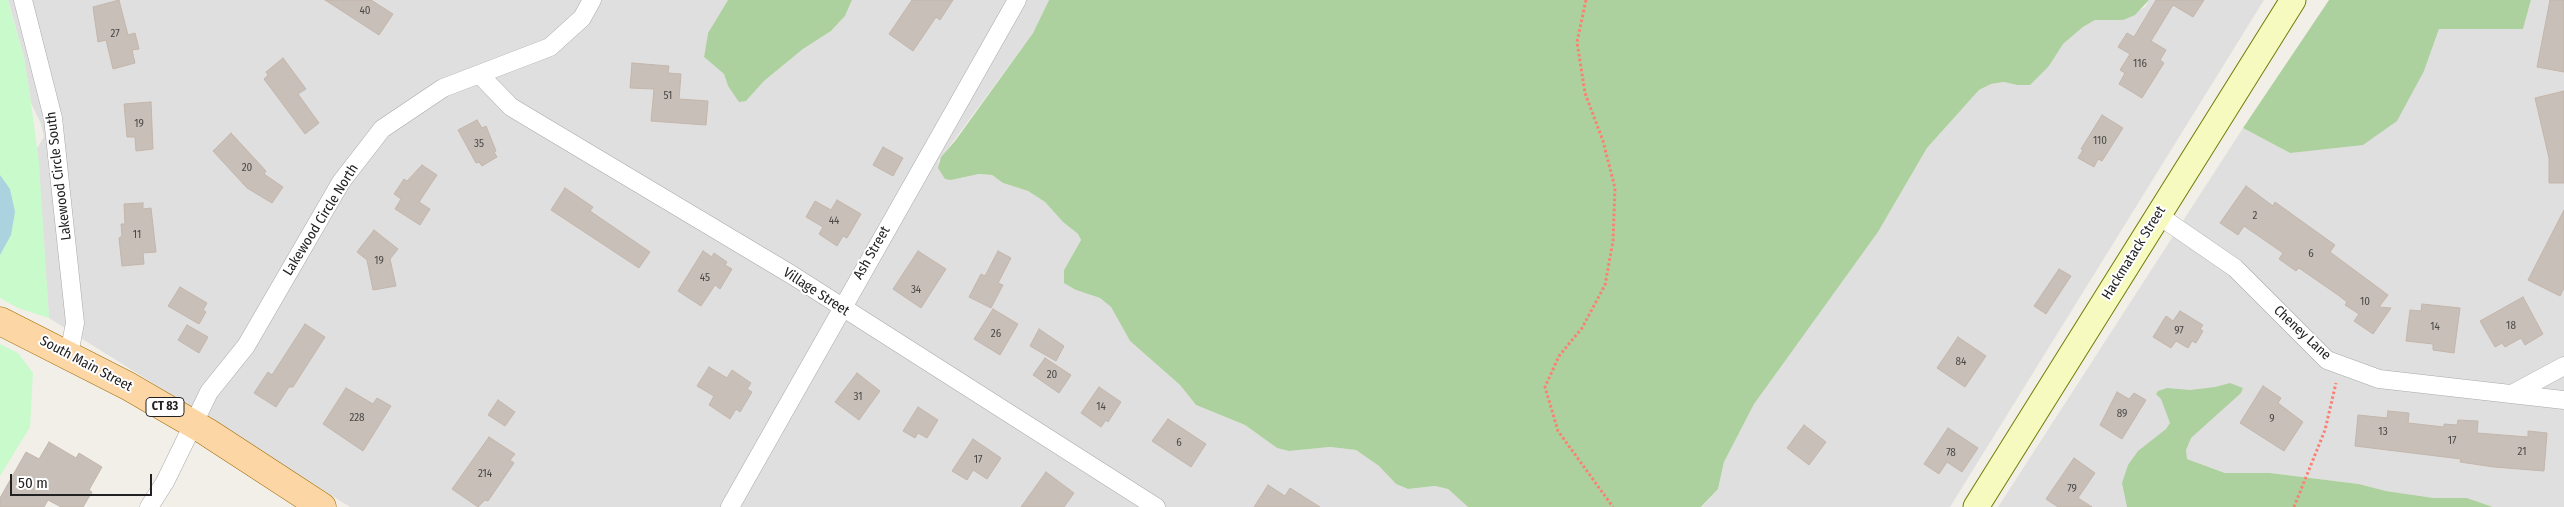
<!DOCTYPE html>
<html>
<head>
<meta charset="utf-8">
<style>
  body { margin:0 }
  #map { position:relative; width:2564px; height:507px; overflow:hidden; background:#f2efe9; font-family:"Fira Sans Condensed",sans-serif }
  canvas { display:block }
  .scale { position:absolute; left:10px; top:474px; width:142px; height:22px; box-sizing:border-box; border:2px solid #222; border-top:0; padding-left:6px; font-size:15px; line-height:18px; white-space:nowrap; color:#222; -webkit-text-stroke:4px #fff; paint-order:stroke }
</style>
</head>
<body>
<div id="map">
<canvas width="2564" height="507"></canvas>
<div class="scale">50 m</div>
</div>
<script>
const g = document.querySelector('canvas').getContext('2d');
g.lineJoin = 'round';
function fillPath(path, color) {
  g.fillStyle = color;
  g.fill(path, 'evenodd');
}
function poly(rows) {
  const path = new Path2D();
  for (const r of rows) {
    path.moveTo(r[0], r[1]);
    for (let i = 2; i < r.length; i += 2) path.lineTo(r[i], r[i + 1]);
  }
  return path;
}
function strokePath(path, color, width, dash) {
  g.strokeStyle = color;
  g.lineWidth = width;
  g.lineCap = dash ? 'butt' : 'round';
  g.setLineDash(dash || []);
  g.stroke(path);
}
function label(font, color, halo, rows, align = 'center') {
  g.font = font + ' "Fira Sans Condensed",sans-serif';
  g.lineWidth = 4;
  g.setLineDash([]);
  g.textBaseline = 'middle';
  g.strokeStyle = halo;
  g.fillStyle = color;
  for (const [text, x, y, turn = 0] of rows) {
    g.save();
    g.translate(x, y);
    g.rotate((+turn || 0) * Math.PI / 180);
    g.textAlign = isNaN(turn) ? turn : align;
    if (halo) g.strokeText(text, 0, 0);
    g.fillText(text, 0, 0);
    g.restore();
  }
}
fillPath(poly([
  [8,0,728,0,708,33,704,57,724,74,728,86,746,101,764,81,803,49,831,31,845,16,852,0,1049,0,1033,33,938,162,951,180,979,174,992,175,1003,183,1028,191,1045,202,1063,222,1078,234,1081,240,1064,270,1076,290,1100,298,1111,307,1130,341,1180,385,1196,405,1245,425,1277,448,1289,451,1330,447,1356,450,1379,466,1396,484,1408,489,1435,486,1448,489,1468,507,350,507,49,318,37,148,44,137,41,124,31,103,24,57],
  [2149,0,2264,0,1950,507,1702,507,1718,489,1724,462,1754,403,1878,232,1927,148,1979,90,1991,84,2004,82,2017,85,2049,66,2063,44,2083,27,2095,20,2123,20,2145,7],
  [2531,0,2564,0,2564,507,2493,507,2467,498,2434,498,2386,491,2359,484,2270,473,2225,473,2187,459,2142,507,1998,507,2243,128,2290,153,2424,71,2439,29,2523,29]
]), '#e0dfdf');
fillPath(poly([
  [728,0,852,0,845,16,831,31,803,49,764,81,746,101,739,102,728,86,724,74,704,57,708,33],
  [1049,0,2149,0,2135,15,2123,20,2095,20,2083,27,2063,44,2049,66,2030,85,2017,85,2004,82,1991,84,1979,90,1927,148,1878,232,1754,404,1724,462,1718,489,1701,507,1468,507,1448,489,1435,486,1408,489,1396,484,1379,466,1356,450,1330,447,1289,451,1277,448,1245,425,1196,405,1180,385,1130,341,1111,307,1100,298,1076,290,1064,283,1064,270,1081,240,1078,234,1063,222,1045,202,1028,191,1003,183,992,175,979,174,951,180,945,179,938,168,941,157,955,141,1033,33],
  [2329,0,2531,0,2523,29,2439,29,2424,71,2397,121,2363,145,2290,153,2243,128],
  [2230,383,2243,388,2241,393,2191,438,2186,450,2187,459,2225,473,2270,473,2359,484,2386,491,2434,498,2467,498,2493,507,2127,507,2122,483,2128,465,2138,451,2166,429,2170,423,2161,399,2156,394,2158,391,2167,388,2190,390,2215,387]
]), '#add19e');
fillPath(poly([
  [0,0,8,0,11,12,24,57,31,103,39,163,49,318,18,308,0,298],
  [0,344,18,353,33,373,30,427,0,476]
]), '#c8facc');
fillPath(poly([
  [0,175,10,189,15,212,11,235,0,255]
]), '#aad3df');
const building = poly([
  [119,0,128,35,135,33,139,49,132,50,135,63,113,69,106,40,98,42,93,7,119,0],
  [325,0,371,0,393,14,379,35,325,0],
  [912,0,953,0,940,20,936,17,913,51,889,34,912,0],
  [2156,0,2204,0,2193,17,2173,5,2151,41,2166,50,2160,60,2164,63,2142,98,2119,84,2125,73,2120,70,2130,54,2118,47,2127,33,2134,37,2156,0],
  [2550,0,2564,0,2564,72,2537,67,2550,0],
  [283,58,306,89,298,94,319,123,305,134,264,79,268,75,266,72,283,58],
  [632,63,669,66,668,73,681,74,679,99,708,101,706,125,651,121,654,89,630,88,632,63],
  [2564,91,2564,183,2549,183,2549,158,2535,98,2564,91],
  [151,102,153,149,136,151,135,137,127,137,124,104,151,102],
  [2102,115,2123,128,2102,161,2098,159,2094,167,2078,158,2083,150,2081,149,2102,115],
  [477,120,482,128,486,126,496,151,494,152,497,157,482,166,479,162,476,163,458,130,477,120],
  [231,133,266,171,264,174,283,187,272,203,247,188,213,151,231,133],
  [883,147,903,158,893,176,873,165,883,147],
  [422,165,437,175,419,202,430,209,420,225,395,209,401,199,394,194,404,179,407,181,422,165],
  [2246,186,2273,206,2275,202,2335,245,2330,252,2388,295,2379,307,2391,308,2373,334,2354,321,2359,314,2345,305,2347,302,2338,295,2299,268,2296,271,2279,259,2283,253,2244,226,2238,235,2220,223,2246,186],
  [565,188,593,207,590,211,650,252,639,268,551,210,565,188],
  [837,200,861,214,847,238,843,236,837,246,819,234,823,227,806,217,815,201,831,210,837,200],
  [143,203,143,209,151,208,156,252,143,253,144,264,122,266,119,238,122,236,121,224,125,224,124,204,143,203],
  [2564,210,2564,288,2560,296,2528,280,2564,210],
  [374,230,398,249,390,259,396,286,373,290,367,260,357,252,374,230],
  [703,251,712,257,714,253,727,262,725,265,732,269,720,289,715,285,701,306,678,291,703,251],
  [918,251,946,269,921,308,893,289,918,251],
  [998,251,1011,258,998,283,1003,285,991,308,969,297,981,274,985,276,998,251],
  [2059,269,2071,276,2046,314,2034,306,2059,269],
  [180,287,207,303,203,310,206,312,199,324,168,306,180,287],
  [2523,297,2543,334,2525,345,2521,338,2505,347,2502,343,2495,347,2480,321,2523,297],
  [2422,304,2460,308,2454,353,2433,350,2433,344,2406,341,2410,310,2421,311,2422,304],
  [993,309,1018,324,1000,355,974,339,993,309],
  [2180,311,2203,325,2200,329,2203,331,2196,343,2192,341,2188,348,2176,341,2171,348,2153,337,2166,316,2173,321,2180,311],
  [305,324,325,337,293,387,289,387,276,407,254,393,268,372,272,375,305,324],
  [187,325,208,337,199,353,178,340,187,325],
  [1039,329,1064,346,1056,361,1030,346,1039,329],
  [1958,337,1986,356,1965,387,1937,368,1958,337],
  [1045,358,1071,375,1059,393,1033,375,1045,358],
  [709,367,727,378,732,370,751,383,747,389,752,392,740,412,736,409,730,419,709,405,714,396,697,386,709,367],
  [857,373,880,391,859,420,835,402,857,373],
  [2263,386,2281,398,2278,403,2303,422,2284,451,2240,423,2263,386],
  [1099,387,1121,402,1108,422,1106,420,1101,427,1081,413,1099,387],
  [346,388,373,404,377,398,391,406,363,451,323,424,346,388],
  [2117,392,2129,399,2134,393,2146,400,2122,439,2100,425,2117,392],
  [498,400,515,412,505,426,488,415,498,400],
  [918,407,938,420,927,438,918,433,915,438,903,431,918,407],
  [2388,411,2409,413,2408,423,2444,427,2444,424,2457,425,2458,420,2478,421,2477,433,2528,437,2528,431,2547,433,2544,471,2494,467,2460,462,2461,459,2355,446,2358,415,2387,418,2388,411],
  [1168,419,1206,444,1191,467,1152,441,1168,419],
  [1804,425,1826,442,1809,465,1787,448,1804,425],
  [1948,428,1978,448,1962,472,1947,462,1939,474,1924,464,1948,428],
  [489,437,515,454,510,460,514,463,488,501,485,500,478,507,452,489,489,437],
  [973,439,1001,458,987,479,973,470,967,480,952,471,973,439],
  [49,442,76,458,79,453,102,467,89,490,92,492,83,507,61,507,48,500,44,507,0,507,0,498,26,452,39,459,49,442],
  [2074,458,2095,473,2078,498,2092,507,2058,507,2046,499,2074,458],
  [1046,472,1074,493,1064,507,1021,507,1046,472],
  [1268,485,1285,496,1290,488,1320,507,1254,507,1268,485]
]);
fillPath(building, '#c7bfb8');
strokePath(building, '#c4b6ab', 1);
const street = poly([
  [23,0,53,118,75,323,69,354],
  [480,75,511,107,792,275,1156,507],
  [2158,215,2235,268,2327,360,2379,379,2564,400],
  [2512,394,2564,366],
  [149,507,165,482,209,392,246,346,341,182,382,129,443,88,550,47,582,18,592,0],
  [730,507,1017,0]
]);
const secondary = poly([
  [1976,507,2293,0]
]);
const primary = poly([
  [0,321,128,386,207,432,322,507]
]);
strokePath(street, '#a9a9a9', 19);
strokePath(secondary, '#707d05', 27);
strokePath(primary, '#a06b00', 29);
strokePath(poly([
  [1586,0,1577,42,1585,93,1603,141,1615,188,1613,241,1605,285,1582,328,1559,356,1545,387,1558,431,1613,507],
  [2294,507,2325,430,2336,383]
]), '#fa8072', 3, [2.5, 2.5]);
strokePath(street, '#fff', 18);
strokePath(secondary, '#f7fabf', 25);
strokePath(primary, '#fcd6a4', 28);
label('11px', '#4b4948', null, [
  ["40",365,11],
  ["27",115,34],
  ["116",2140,64],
  ["51",668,96],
  ["19",139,124],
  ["110",2100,141],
  ["35",479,144],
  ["20",247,168],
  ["2",2255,216],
  ["44",834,221],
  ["11",137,235],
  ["6",2311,254],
  ["19",379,261],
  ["45",705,278],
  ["34",916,290],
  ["10",2365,302],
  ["18",2511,326],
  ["14",2435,327],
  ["97",2179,331],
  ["26",996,334],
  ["84",1961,362],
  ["20",1052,375],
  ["31",858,397],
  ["14",1101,407],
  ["89",2122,414],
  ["228",357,418],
  ["9",2272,419],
  ["13",2383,432],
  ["17",2452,441],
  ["6",1179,443],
  ["21",2522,452],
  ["78",1951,453],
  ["17",978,460],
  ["214",485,474],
  ["79",2072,489]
]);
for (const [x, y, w] of [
  [165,407,38]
]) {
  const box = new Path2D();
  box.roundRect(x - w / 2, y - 9.5, w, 19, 4);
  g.fillStyle = '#fff';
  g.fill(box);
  strokePath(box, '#222', 1);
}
label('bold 12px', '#222', null, [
  ["CT 83",165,407]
]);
label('14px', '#222', '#fff', [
  ["Lakewood Circle South",59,176,-97],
  ["Lakewood Circle North",321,220,-58],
  ["Ash Street",872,253,-60],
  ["Hackmatack Street",2134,253,-58],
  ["Village Street",816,292,33],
  ["Cheney Lane",2302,333,43],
  ["South Main Street",86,364,28]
]);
</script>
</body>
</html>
